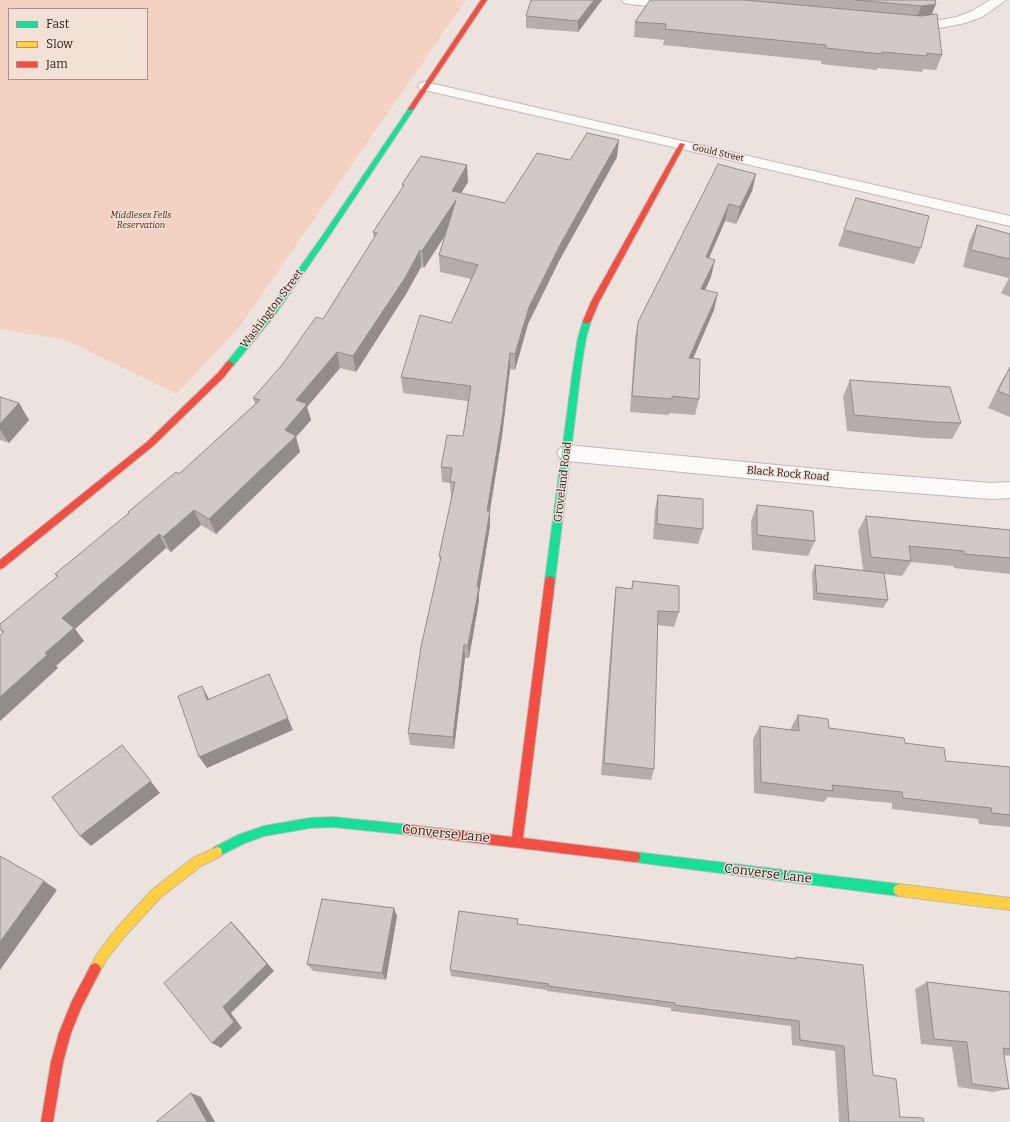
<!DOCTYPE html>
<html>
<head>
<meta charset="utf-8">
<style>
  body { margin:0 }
  #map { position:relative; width:1010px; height:1122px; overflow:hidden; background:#ede3de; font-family:Bitter,serif }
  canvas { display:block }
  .legend { position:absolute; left:8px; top:8px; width:140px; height:72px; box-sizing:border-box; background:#f3e1d8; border:1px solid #a2958e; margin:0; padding:5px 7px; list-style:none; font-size:12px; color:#28221e }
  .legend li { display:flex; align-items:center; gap:8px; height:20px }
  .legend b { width:20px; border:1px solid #a2958e }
</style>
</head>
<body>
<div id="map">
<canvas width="1010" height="1122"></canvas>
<ul class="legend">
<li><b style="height:5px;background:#16e098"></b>Fast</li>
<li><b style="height:5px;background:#ffcf43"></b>Slow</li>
<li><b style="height:5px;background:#f24e42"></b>Jam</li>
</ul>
</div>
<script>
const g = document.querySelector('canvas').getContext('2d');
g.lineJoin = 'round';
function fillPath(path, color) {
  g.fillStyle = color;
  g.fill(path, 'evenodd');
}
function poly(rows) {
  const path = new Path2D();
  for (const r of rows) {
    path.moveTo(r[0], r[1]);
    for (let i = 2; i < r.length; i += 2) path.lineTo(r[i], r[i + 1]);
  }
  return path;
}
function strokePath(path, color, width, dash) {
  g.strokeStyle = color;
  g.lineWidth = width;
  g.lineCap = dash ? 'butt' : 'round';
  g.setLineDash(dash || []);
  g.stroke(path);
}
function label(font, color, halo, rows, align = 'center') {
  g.font = font + ' Bitter,serif';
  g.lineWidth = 3;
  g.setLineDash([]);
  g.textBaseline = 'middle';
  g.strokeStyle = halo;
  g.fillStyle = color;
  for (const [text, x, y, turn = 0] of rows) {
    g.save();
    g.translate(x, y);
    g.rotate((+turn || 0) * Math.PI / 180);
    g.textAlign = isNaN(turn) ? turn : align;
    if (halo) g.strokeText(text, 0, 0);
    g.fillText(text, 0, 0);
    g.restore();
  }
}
fillPath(poly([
  [0,0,466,0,240,326,177,394,66,340,0,329],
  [9,9,147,9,147,79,9,79]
]), '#f4d2c1');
const street = poly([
  [622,0,668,0,683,2,685,5,683,8,678,9,629,4,624,3,622,0],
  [990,0,1006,0,982,17,965,23,940,28,909,30,904,29,902,26,904,23,909,22,940,20,957,17,972,11,990,0],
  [425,82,1010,216,1010,226,682,149,420,89,418,86,420,83,425,82],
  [567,445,850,472,991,483,1010,482,1010,498,991,499,850,488,567,461,560,458,557,453,560,448,567,445]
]);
const fast = poly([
  [409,108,414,109,325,242,274,316,233,366,227,366,226,364,227,362,268,312,321,238,409,108],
  [587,318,591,321,586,338,581,369,555,580,553,583,550,584,547,583,545,580,573,369,578,338,583,321,587,318],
  [333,817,411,825,415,826,416,830,415,834,411,835,333,827,310,828,264,836,245,843,217,857,213,856,212,852,213,848,238,835,264,826,310,818,333,817],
  [635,852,899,884,903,886,905,890,903,894,899,896,635,862,631,861,630,857,631,853,635,852]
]);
const slow = poly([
  [217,847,221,848,222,852,221,856,201,866,161,897,124,937,107,959,99,973,95,975,91,973,89,969,99,951,116,929,153,889,193,858,217,847],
  [899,884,1010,898,1010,910,899,896,895,894,893,890,895,886,899,884]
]);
const jam = poly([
  [481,0,487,0,413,110,409,110,408,109,481,0],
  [680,143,685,144,599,302,591,321,587,324,584,323,583,321,591,302,680,143],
  [230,361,234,364,224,377,153,446,3,568,0,569,0,560,147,442,218,373,227,362,230,361],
  [550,576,553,577,555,580,523,838,635,852,639,853,640,857,639,861,635,862,411,835,407,834,406,830,407,826,411,825,512,837,545,580,547,577,550,576],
  [95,963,99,965,101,969,81,1008,71,1033,63,1062,53,1122,41,1122,51,1062,59,1033,72,1001,91,965,95,963]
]);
strokePath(street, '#c0b9b5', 2);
strokePath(fast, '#c0b9b5', 2);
strokePath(slow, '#c0b9b5', 2);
strokePath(jam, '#c0b9b5', 2);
fillPath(street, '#fcfbfa');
fillPath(fast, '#16e098');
fillPath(slow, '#ffcf43');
fillPath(jam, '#f24e42');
fillPath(poly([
  [602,0,578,32,526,28,526,16],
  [650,0,935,0,932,15,942,55,936,70,923,69,922,72,877,68,877,70,821,64,821,61,663,45,664,40,634,37,635,22],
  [617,157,559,261,528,324,515,370,510,369,502,436,490,511,490,526,479,593,479,601,469,658,465,658,454,749,410,745,408,733,440,561,439,556,452,497,451,497,450,483,442,482,441,467,463,436,468,401,403,393,401,377,451,323,471,279,440,272,439,255,445,235,424,268,421,267,406,294,356,372,340,368,307,407,311,420,296,437,300,452,216,534,201,525,171,552,166,548,75,629,84,641,56,666,58,668,0,721,0,635,3,633,0,630,0,624,57,577,55,574,128,514,128,512,179,474,255,404,253,398,323,319,374,238,373,232,402,188,402,184,468,182,461,193,505,203,570,160],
  [718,164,756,174,752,191,736,224,725,221,709,258,711,277,705,290,714,310,693,358,699,399,695,415,669,413,669,415,630,412,635,339,638,322],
  [977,225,1010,234,1010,297,1001,293,1009,278,963,267,969,242],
  [844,230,921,248,914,264,838,246],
  [1010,367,1010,417,988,408,1000,384],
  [850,380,961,423,952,439,926,438,847,431,843,396],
  [0,397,19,403,29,420,9,443,0,440],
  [658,495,703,529,698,544,653,539,655,510],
  [757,505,815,541,808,556,752,550,751,521],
  [866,516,1010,530,1010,574,954,568,953,566,911,562,902,576,884,574,888,600,883,608,813,600,812,573,815,565,863,570,858,531],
  [633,581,679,612,674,627,658,625,654,769,651,780,601,775,614,602,616,587,631,589],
  [798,715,829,728,905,743,946,761,1010,767,1010,827,979,824,978,819,892,809,892,803,828,797,824,802,754,793,753,739,760,726,791,730,791,728],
  [397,916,386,980,313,971,307,964],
  [518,919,517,924,793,959,796,957,900,1117,924,1122,839,1122,835,1051,792,1045,791,1026,671,1011,671,1008,547,991,547,990,451,976,450,970],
  [927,982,1010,992,1010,1055,1008,1056,1004,1055,1009,1089,993,1092,958,1087,952,1047,921,1044,915,989]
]), '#b4ada9');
fillPath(poly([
  [594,0,602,0,578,32,578,21],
  [936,4,930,19,916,20,921,6],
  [619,140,617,157,559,261,528,324,515,370,515,354,529,307,560,245],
  [467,165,468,182,456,202,457,217,424,268,422,251,452,191],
  [756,174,752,191,736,224,740,207],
  [729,204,725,221,702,274,706,257],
  [420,250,421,267,406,294,356,372,353,356],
  [715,260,711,277,698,305,701,289],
  [718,293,714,310,686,375,689,358],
  [337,352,340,368,307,407,311,420,296,437,300,452,216,534,209,519,285,430,296,400],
  [510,353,510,369,502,436,488,521,490,511,490,526,479,593,479,601,469,658,468,645,477,587,487,511],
  [19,403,29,420,9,443,0,429,0,424],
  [194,510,201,525,171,552,163,537],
  [159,534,166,548,75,629,84,641,56,666,58,668,0,721,0,697,45,653,62,618],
  [464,645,465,658,454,749,453,737],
  [269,674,293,730,207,768,199,757],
  [202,686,209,699,215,712,207,700],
  [122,745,160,793,91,846,80,836],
  [44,881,57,890,0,970,0,942],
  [394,908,397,916,386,980,382,973],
  [231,922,239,930,274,971,231,1013,242,1028,221,1048,212,1043,223,1007],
  [191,1093,201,1097,215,1122,207,1122]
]), '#928d8a');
const building = poly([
  [531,0,594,0,578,21,526,16,531,0],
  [650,0,744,0,921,16,937,14,942,55,927,53,927,56,882,52,882,54,826,48,826,45,665,29,666,24,635,22,650,0],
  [855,0,935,0,936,4,921,6,855,0],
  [587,133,619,140,560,245,529,307,515,354,510,353,502,420,487,511,490,511,477,587,479,587,468,645,464,645,453,737,408,733,421,647,441,557,439,556,455,482,450,482,452,468,441,467,447,435,463,436,471,386,401,377,420,315,451,323,478,265,439,255,456,200,422,251,420,250,405,278,353,356,337,352,296,400,307,404,285,430,296,436,209,519,194,510,163,537,159,534,62,618,74,628,45,653,47,655,0,697,0,635,4,632,0,629,0,624,58,576,55,574,129,513,128,512,176,472,179,474,260,400,253,398,282,365,316,317,323,319,377,233,373,232,404,185,402,184,421,156,467,165,452,191,505,203,537,153,570,160,587,133],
  [718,164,756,174,740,207,729,204,706,257,715,260,701,289,718,293,689,358,700,359,699,399,672,396,672,399,632,396,638,322,718,164],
  [856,198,929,216,921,248,844,230,856,198],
  [977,225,1010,234,1010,259,971,250,977,225],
  [1010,367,1010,396,998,391,1010,367],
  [850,380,950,387,961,423,935,422,854,415,850,380],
  [0,397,19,403,0,424,0,397],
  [658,495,703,499,703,529,657,524,658,495],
  [757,505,813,511,815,541,757,535,757,505],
  [866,516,1010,530,1010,558,964,554,964,551,909,546,911,561,871,557,866,516],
  [815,565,884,573,888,600,817,593,815,565],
  [633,581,679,586,679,612,658,611,654,769,604,763,616,587,632,589,633,581],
  [269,674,288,718,199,757,178,696,202,686,207,700,269,674],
  [798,715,828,719,829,728,904,738,905,743,944,748,946,761,1010,767,1010,815,992,813,991,808,903,798,902,792,832,785,833,791,761,782,760,726,799,731,798,715],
  [122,745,151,781,80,836,52,797,122,745],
  [0,856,44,881,0,942,0,856],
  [322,899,394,908,382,973,307,964,322,899],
  [459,911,518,919,517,924,796,959,796,957,863,965,873,1075,896,1079,900,1117,923,1118,924,1122,849,1122,844,1046,800,1040,799,1021,675,1005,675,1003,548,986,549,984,450,970,459,911],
  [231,922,267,964,223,1007,234,1022,212,1043,164,983,231,922],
  [927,982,1010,992,1010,1049,1003,1048,1009,1089,972,1084,967,1042,934,1039,927,982],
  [191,1093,207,1122,156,1122,191,1093]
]);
fillPath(building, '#d1c9c5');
strokePath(building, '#928d8a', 1);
label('9px', '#28221e', '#f3e1d8', [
  ["Gould Street",718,153,13]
]);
label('italic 9px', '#471d04', '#f3e1d8', [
  ["Middlesex Fells",141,215],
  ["Reservation",141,225]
]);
label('11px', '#28221e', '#f3e1d8', [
  ["Washington Street",272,309,-53],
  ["Black Rock Road",788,474,5],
  ["Groveland Road",563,482,-83]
]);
label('13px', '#28221e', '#f3e1d8', [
  ["Converse Lane",446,834,6],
  ["Converse Lane",768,874,7]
]);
</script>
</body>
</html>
